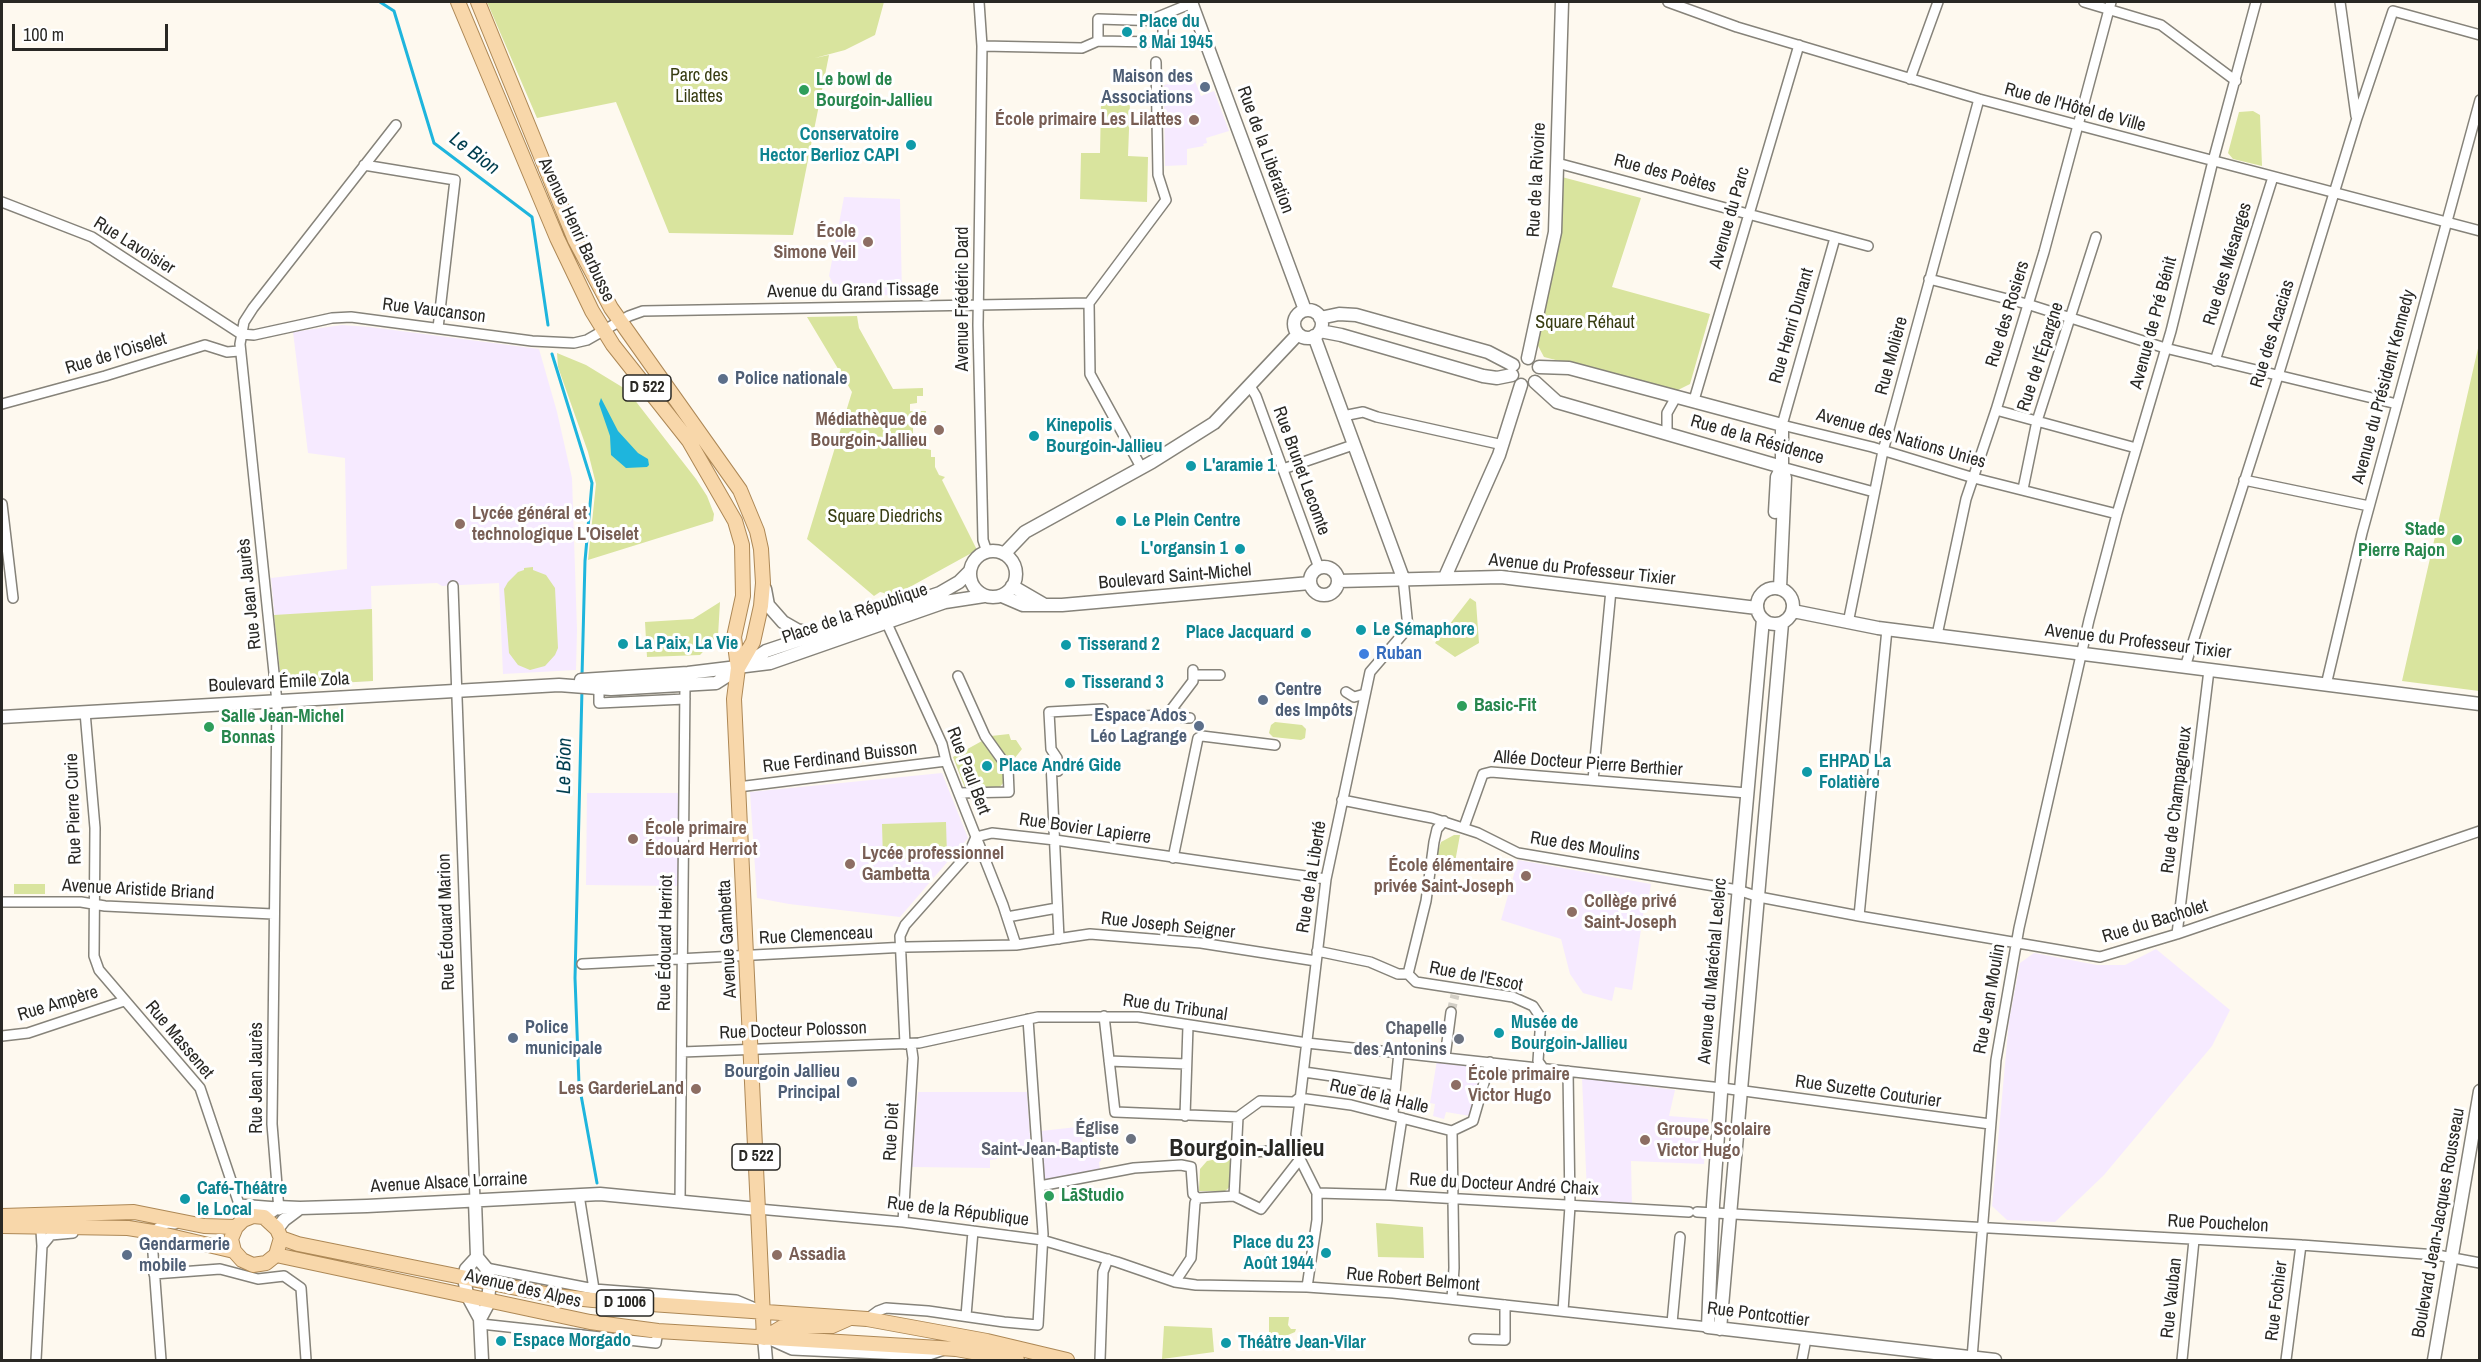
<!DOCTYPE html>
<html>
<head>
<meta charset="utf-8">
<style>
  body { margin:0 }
  #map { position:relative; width:2481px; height:1362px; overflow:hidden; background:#fef9ef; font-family:"Archivo Narrow",sans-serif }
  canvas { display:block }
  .frame { position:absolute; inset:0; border:3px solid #292824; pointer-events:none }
  .scale { position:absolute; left:12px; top:24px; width:156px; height:27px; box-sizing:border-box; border:3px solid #292824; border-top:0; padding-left:8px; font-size:18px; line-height:21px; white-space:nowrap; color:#292824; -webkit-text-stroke:4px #fff; paint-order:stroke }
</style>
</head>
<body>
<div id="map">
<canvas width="2481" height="1362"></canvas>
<div class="frame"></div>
<div class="scale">100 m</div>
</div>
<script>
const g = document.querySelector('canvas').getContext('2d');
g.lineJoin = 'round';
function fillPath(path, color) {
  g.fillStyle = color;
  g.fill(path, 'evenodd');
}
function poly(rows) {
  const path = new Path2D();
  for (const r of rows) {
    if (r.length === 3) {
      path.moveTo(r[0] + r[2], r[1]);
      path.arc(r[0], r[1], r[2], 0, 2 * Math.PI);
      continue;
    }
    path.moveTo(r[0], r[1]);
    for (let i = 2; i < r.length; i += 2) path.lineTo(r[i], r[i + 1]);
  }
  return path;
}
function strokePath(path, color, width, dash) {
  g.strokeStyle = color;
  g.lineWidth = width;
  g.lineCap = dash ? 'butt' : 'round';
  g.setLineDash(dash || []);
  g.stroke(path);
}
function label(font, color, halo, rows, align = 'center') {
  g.font = font + ' "Archivo Narrow",sans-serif';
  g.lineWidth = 6;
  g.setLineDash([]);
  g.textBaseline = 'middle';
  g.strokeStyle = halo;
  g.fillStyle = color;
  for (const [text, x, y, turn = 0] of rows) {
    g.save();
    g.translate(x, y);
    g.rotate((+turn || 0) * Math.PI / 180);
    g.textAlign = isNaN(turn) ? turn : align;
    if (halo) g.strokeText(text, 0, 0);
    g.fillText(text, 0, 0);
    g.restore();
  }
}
fillPath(poly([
  [1186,80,1187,83,1195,81,1201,96,1214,91,1229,131,1206,138,1207,143,1203,144,1204,146,1187,149,1187,165,1165,166,1164,85],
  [844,197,900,199,902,295,840,296,829,276],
  [342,325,370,327,539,349,557,412,572,478,577,630,576,670,503,674,499,583,442,586,437,583,371,586,373,681,286,686,281,682,271,578,347,569,345,458,308,453,293,332],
  [942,773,968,838,900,917,789,904,757,898,750,792],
  [587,793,681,793,679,886,586,885],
  [1518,860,1651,884,1647,909,1644,909,1632,990,1615,987,1612,1001,1583,993,1570,974,1561,939,1501,920],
  [2156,949,2230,1010,2212,1046,2104,1175,2055,1222,2007,1220,1992,1206,2009,1021,2020,963,2034,953,2097,965,2125,965],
  [1437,1060,1483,1068,1470,1116,1446,1112,1444,1119,1433,1116,1435,1104,1430,1103],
  [1582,1078,1675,1090,1669,1116,1708,1119,1704,1164,1631,1161,1632,1206,1595,1204,1587,1193],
  [918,1092,1027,1092,1031,1151,997,1151,997,1159,990,1160,990,1168,912,1167],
  [1086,1126,1082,1140,1087,1155,1101,1155,1101,1161,1099,1162,1100,1171,1043,1181,1041,1131]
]), '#f6eaff');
fillPath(poly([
  [487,2,884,2,875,35,845,50,815,58,829,55,793,235,669,233,616,102,537,118],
  [1101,103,1130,103,1128,156,1148,157,1147,202,1080,199,1081,153,1100,153],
  [2253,111,2260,115,2262,166,2233,159,2228,153,2239,112],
  [1562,177,1641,198,1612,287,1710,314,1690,384,1676,391,1544,357,1536,342],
  [857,316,859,328,893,389,923,388,923,396,917,396,917,403,910,404,910,411,926,411,923,426,913,427,913,434,926,434,926,449,931,450,931,457,935,457,935,467,939,475,945,477,942,480,977,550,888,599,884,593,880,592,874,596,807,539,852,392,807,317],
  [2479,344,2479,691,2402,681],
  [557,353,586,365,627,390,696,479,707,496,714,514,713,521,588,560,596,484,588,452,558,367],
  [533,567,533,570,546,575,555,588,558,648,555,655,545,666,530,670,518,665,509,653,504,589,508,582,518,572,524,570,524,568],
  [1470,598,1476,602,1479,643,1455,657,1435,643],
  [720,602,718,636,700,655,647,657,645,622,693,619],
  [372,609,373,681,286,686,281,682,274,615],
  [1275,722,1302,725,1306,729,1305,738,1301,740,1273,737,1269,733,1271,725],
  [1009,734,1011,740,1016,740,1022,749,1010,764,1005,781,998,789,971,790,971,786,965,788,953,757,991,736],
  [946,822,947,857,883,860,882,824],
  [1454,835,1460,835,1455,862,1436,858,1441,842],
  [14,884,45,884,45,894,14,894],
  [1212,1160,1233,1160,1231,1186,1225,1191,1199,1191,1200,1169,1207,1161],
  [1376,1223,1423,1227,1424,1258,1378,1257],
  [1269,1317,1289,1317,1288,1325,1291,1329,1296,1329,1295,1332,1269,1343],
  [1164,1326,1212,1328,1214,1352,1162,1359]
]), '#d9e49e');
fillPath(poly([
  [601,398,618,431,638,453,648,459,649,465,647,467,626,468,611,455,610,436,599,404]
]), '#1eb5dd');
strokePath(poly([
  [380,2,394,11,434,143,532,217,548,325],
  [552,354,592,483,585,561,582,676],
  [582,689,575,978,579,1084,597,1183]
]), '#1eb5dd', 3);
strokePath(poly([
  [1451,1012,1455,995]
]), '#d3cfc6', 9, [9, 4.5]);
const street = poly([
  [979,2,982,46,978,325,983,540,987,552],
  [1668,2,1737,27,1979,99,2480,231],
  [2084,2,2161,25,2236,81],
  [2340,2,2356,116],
  [1153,19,1192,3],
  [982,46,1082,48,1098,41,1156,42,1163,38,1163,21,1098,19,1098,41],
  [1910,79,1938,2],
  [1557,163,1868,246],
  [364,165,455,180,438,328],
  [2,202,92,237,241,334],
  [1835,238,1782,425,1872,447,1974,478,2117,514],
  [1929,279,2027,304,2165,348,2397,404],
  [241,334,254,335,332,318,351,317,532,341,574,343,587,340,629,316,643,311,1089,303],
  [2215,361,2273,177],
  [1250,386,1256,396,1319,568],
  [1694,400,1799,45],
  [2,404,105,376,205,345,227,352,239,351],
  [1996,410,2136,448],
  [1343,416,1363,412,1377,417,1503,445],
  [1667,434,1667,413,1676,397],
  [1141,467,1090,374,1089,303,1166,200,1158,175,1156,62],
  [1782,467,1874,492],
  [1283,469,1353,445],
  [2244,480,2369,506],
  [2023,489,2037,421,2096,237],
  [2,504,13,598],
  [453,586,475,1201],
  [884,617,942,744,946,761,1003,905,1016,945],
  [1848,623,1883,451,1979,99],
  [1937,635,1966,499,1996,410,2044,252,2111,2],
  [2185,667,2278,376,2357,118,2393,11,2480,35],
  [1193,675,1220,675],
  [958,676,985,736,1008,768,1009,792,959,793],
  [2326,685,2362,533,2480,100],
  [594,687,599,692,599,703,685,699],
  [1346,692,1354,697,1365,694],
  [85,712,95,828,94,956,99,970,200,1088,239,1204,277,1207],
  [1179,714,1183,718,1190,718],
  [1143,716,1179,714,1171,710,1193,681,1193,670],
  [1051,762,1059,939],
  [1058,771,1057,758,1051,749,1049,712,1103,709],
  [1593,780,1611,590],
  [738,787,946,761],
  [1342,800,1432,818,1478,833,1518,853,1738,890,1759,897,1859,916,2100,957,2177,934,2480,831],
  [1464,827,1483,774,1491,772,1747,793],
  [1173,858,1198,738,1202,736,1275,745],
  [2,902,81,902,105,906,273,914],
  [1859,916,1887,629],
  [1007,917,1057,908],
  [2177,934,2209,670],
  [1317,951,1370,962,1398,974,1408,974,1416,982,1513,997,1533,1006,1541,1018,1538,1061,1543,1068],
  [582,964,907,947,1016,945,1090,934,1201,943,1316,961],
  [1408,974,1426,901,1434,842,1437,829,1444,821],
  [1104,1016,1115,1112,1238,1117,1234,1196,1197,1198],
  [2,1036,28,1033,124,1001],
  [905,1044,900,936,905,925,969,853,976,837,992,833,1055,840,1326,879],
  [682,1052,919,1043,1038,1017,1138,1017,1307,1043,1722,1088,1990,1124],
  [1445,1057,1451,1012],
  [1109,1061,1186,1064],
  [1304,1072,1395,1085],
  [1394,1115,1393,1112,1399,1052],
  [1185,1116,1188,1026],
  [1238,1117,1260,1101,1294,1102,1299,1098,1351,1105,1452,1131],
  [1452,1131,1473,1121,1490,1062],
  [1237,1153,1298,1149],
  [1040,1186,1134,1168,1181,1165,1191,1167,1193,1194,1197,1198],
  [1317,1193,1390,1195,1689,1212],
  [579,1195,594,1289],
  [1390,1195,1402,1118],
  [1234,1196,1261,1209,1300,1159],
  [680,1201,685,685],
  [758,1209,903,1222,1042,1240,1117,1262,1175,1282,1196,1285,1307,1287,1393,1293,1708,1327],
  [279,1210,272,1124,277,702,240,344,244,322,253,308,396,125],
  [1697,1212,2301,1245,2437,1255,2480,1263],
  [903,1222,913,1058,911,1044],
  [42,1246,51,1235,73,1233],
  [486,1268,594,1289,736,1300,755,1308],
  [154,1274,220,1269,258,1279,284,1276,301,1288,306,1360],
  [1175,1282,1191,1258,1195,1203,1197,1198],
  [1307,1287,1317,1220,1317,1193,1300,1159,1296,1134,1326,879,1370,672,1408,628,1403,578],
  [1452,1299,1454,1268,1452,1131],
  [1563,1311,1570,1206,1568,1071],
  [966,1316,973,1231],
  [867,1319,878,1311,886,1308,928,1311,1004,1322,1038,1325,1043,1234,1028,1019],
  [1672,1323,1680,1237],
  [481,1324,656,1343,658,1331],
  [1474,1339,1505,1340,1505,1305],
  [772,1341,792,1350,926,1356,944,1350],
  [1972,1358,1996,1060,2019,928,2089,620,2117,514,2171,331,2213,161,2256,2],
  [36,1360,42,1246,41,1231,47,1224],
  [161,1360,152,1240,153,1232,158,1228,167,1223,175,1224],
  [1100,1360,1103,1272,1108,1259],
  [1802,1360,1806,1339],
  [2182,1360,2194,1240],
  [2286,1360,2301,1245]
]);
const secondary = poly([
  [1191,2,1305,310],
  [1308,324,14],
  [1320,318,1339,314,1356,315,1488,352,1513,365],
  [1320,331,1341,335,1483,376,1497,378,1512,375],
  [1314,336,1403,578],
  [1528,358,1555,232,1562,2],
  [1539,367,1569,368,1782,425,1782,467,1785,478,1780,588],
  [1535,382,1557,402,1782,467],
  [1775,512,1777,477,1782,467],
  [993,574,23],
  [1004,554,1025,532,1152,462,1214,423,1298,334],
  [1324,581,14],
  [1445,577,1499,455,1521,385],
  [1338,581,1501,577,1757,608],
  [1012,586,1043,604],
  [1775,606,18],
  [765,589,768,605,783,622,797,630,811,633],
  [1002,596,1023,605,1062,605,1310,583],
  [1793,611,1878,628,2480,704],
  [1763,619,1723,1065,1713,1205,1708,1327,1995,1360],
  [581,680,688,673,770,663,945,602,984,596],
  [2,717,559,685,611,689,716,683,766,651,940,593,959,582,970,571],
  [475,1201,477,1257,486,1268,490,1283,487,1306,480,1319],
  [264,1217,277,1207,300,1208,367,1206,600,1194,758,1209],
  [277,1229,284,1220,300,1208],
  [477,1257,466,1269,464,1277,467,1295,480,1319,482,1360],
  [1720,1329,1782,623],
  [764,1338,766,1360],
  [2434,1360,2480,1091]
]);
const primary = poly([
  [458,2,557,238,592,311,613,345,689,441,735,521,742,545,743,596,734,637,738,668,734,699,764,1338],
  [478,2,575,240,611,308,740,490,757,531,761,549,763,583,761,606,753,642,738,668],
  [2,1216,134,1212,204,1226,236,1227,243,1220,253,1216,264,1217,277,1229,281,1238,276,1255,266,1263,253,1265,242,1260,234,1251,231,1239,236,1227],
  [2,1226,128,1228,153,1232,234,1251],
  [281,1238,298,1244,556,1296,593,1300,867,1319,987,1341,1067,1360],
  [276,1255,590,1322,658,1331,956,1349,1017,1360],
  [766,1337,784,1326,832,1326,850,1318]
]);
strokePath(street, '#86837a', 12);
strokePath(secondary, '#86837a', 15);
strokePath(primary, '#ad8856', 16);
strokePath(street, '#fff', 9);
strokePath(secondary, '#fff', 12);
strokePath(primary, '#f8d7aa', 14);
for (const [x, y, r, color] of [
  [1127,32,6,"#0f9aa8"],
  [1205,87,6,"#5c6f8a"],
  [804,90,6,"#2e9e5b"],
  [1194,120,6,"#8d6e63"],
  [911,145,6,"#0f9aa8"],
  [868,242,6,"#8d6e63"],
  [723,379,6,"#5c6f8a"],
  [939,430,6,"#8d6e63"],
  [1034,436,6,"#0f9aa8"],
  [1191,466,6,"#0f9aa8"],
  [1121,521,6,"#0f9aa8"],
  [460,524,6,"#8d6e63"],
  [2457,540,6,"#2e9e5b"],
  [1240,549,6,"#0f9aa8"],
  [1361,630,6,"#0f9aa8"],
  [1306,633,6,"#0f9aa8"],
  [623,644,6,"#0f9aa8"],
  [1066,645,6,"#0f9aa8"],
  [1364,654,6,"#3f7fe0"],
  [1070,683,6,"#0f9aa8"],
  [1263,700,6,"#5c6f8a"],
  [1462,706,6,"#2e9e5b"],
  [1199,726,6,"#5c6f8a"],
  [209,727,6,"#2e9e5b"],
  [987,766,6,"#0f9aa8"],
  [1807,772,6,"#0f9aa8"],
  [633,839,6,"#8d6e63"],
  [850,864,6,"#8d6e63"],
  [1526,876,6,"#8d6e63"],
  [1572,912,6,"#8d6e63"],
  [1499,1033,6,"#0f9aa8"],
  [513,1038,6,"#5c6f8a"],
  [1459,1039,6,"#6b7280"],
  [852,1082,6,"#5c6f8a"],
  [1456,1085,6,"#8d6e63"],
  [696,1089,6,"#8d6e63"],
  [1131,1139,6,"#6b7280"],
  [1645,1140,6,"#8d6e63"],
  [1049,1196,6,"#2e9e5b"],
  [185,1199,6,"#0f9aa8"],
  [1326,1253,6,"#0f9aa8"],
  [127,1255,6,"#5c6f8a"],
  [777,1255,6,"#8d6e63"],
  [501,1341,6,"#0f9aa8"],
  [1226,1343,6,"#0f9aa8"]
]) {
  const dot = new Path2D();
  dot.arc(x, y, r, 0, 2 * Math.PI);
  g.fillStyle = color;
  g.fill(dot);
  strokePath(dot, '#fff', 2);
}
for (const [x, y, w] of [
  [647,388,48],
  [756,1157,48],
  [625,1303,57]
]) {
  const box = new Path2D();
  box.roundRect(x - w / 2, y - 13, w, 26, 4.5);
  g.fillStyle = '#fff';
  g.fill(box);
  strokePath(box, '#292824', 1.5);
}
label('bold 16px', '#292824', null, [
  ["D 522",647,388],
  ["D 522",756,1157],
  ["D 1006",625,1303]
]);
label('bold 18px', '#0d838f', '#fff', [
  ["Place du",1139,22],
  ["8 Mai 1945",1139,43],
  ["Conservatoire",899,135,"right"],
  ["Hector Berlioz CAPI",899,156,"right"],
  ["Kinepolis",1046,426],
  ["Bourgoin-Jallieu",1046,447],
  ["L'aramie 1",1203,466],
  ["Le Plein Centre",1133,521],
  ["L'organsin 1",1228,549,"right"],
  ["Le Sémaphore",1373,630],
  ["Place Jacquard",1294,633,"right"],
  ["La Paix, La Vie",635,644],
  ["Tisserand 2",1078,645],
  ["Tisserand 3",1082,683],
  ["EHPAD La",1819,762],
  ["Folatière",1819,783],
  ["Place André Gide",999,766],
  ["Musée de",1511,1023],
  ["Bourgoin-Jallieu",1511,1044],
  ["Café-Théâtre",197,1189],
  ["le Local",197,1210],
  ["Place du 23",1314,1243,"right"],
  ["Août 1944",1314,1264,"right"],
  ["Espace Morgado",513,1341],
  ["Théâtre Jean-Vilar",1238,1343]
], 'left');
label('18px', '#383d12', '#fff', [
  ["Parc des",699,76],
  ["Lilattes",699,97],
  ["Square Réhaut",1585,323],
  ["Square Diedrichs",885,517]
]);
label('bold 18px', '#4e5e75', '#fff', [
  ["Maison des",1193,77,"right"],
  ["Associations",1193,98,"right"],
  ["Police nationale",735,379],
  ["Centre",1275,690],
  ["des Impôts",1275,711],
  ["Espace Ados",1187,716,"right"],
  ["Léo Lagrange",1187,737,"right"],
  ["Police",525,1028],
  ["municipale",525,1049],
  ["Bourgoin Jallieu",840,1072,"right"],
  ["Principal",840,1093,"right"],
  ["Gendarmerie",139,1245],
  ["mobile",139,1266]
], 'left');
label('bold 18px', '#27864d', '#fff', [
  ["Le bowl de",816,80],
  ["Bourgoin-Jallieu",816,101],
  ["Stade",2445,530,"right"],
  ["Pierre Rajon",2445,551,"right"],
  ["Basic-Fit",1474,706],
  ["Salle Jean-Michel",221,717],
  ["Bonnas",221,738],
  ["LāStudio",1061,1196]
], 'left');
label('18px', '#292824', '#fff', [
  ["Rue de l'Hôtel de Ville",2075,108,15],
  ["Rue de la Libération",1265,150,70],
  ["Rue des Poètes",1665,174,15],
  ["Rue de la Rivoire",1537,180,-87],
  ["Avenue du Parc",1730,218,-74],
  ["Avenue Henri Barbusse",576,230,65],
  ["Rue Lavoisier",134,246,32],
  ["Rue des Mésanges",2228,264,-73],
  ["Avenue du Grand Tissage",853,291,-1],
  ["Avenue Frédéric Dard",963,299,-90],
  ["Rue Vaucanson",434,311,7],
  ["Rue des Rosiers",2008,314,-73],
  ["Avenue de Pré Bénit",2154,323,-75],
  ["Rue Henri Dunant",1792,326,-74],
  ["Rue des Acacias",2273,334,-73],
  ["Rue de l'Oiselet",116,354,-17],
  ["Rue Molière",1892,356,-75],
  ["Rue de l'Épargne",2041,357,-72],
  ["Avenue du Président Kennedy",2384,387,-75],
  ["Avenue des Nations Unies",1901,439,16],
  ["Rue de la Résidence",1757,440,16],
  ["Rue Brunet Lecomte",1301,471,70],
  ["Avenue du Professeur Tixier",1582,570,6],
  ["Boulevard Saint-Michel",1175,577,-5],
  ["Rue Jean Jaurès",250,594,-96],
  ["Place de la République",855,614,-19],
  ["Avenue du Professeur Tixier",2138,642,7],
  ["Boulevard Émile Zola",279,683,-3],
  ["Rue Ferdinand Buisson",840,758,-7],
  ["Allée Docteur Pierre Berthier",1588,764,4],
  ["Rue Paul Bert",968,771,69],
  ["Rue de Champagneux",2177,800,-83],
  ["Rue Pierre Curie",74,809,-92],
  ["Rue Bovier Lapierre",1085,829,8],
  ["Rue des Moulins",1585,847,9],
  ["Rue de la Liberté",1312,877,-81],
  ["Avenue Aristide Briand",138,890,3],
  ["Rue Édouard Marion",447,922,-92],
  ["Rue du Bacholet",2155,922,-17],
  ["Rue Joseph Seigner",1168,926,6],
  ["Rue Clemenceau",816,936,-3],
  ["Avenue Gambetta",728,939,-93],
  ["Rue Édouard Herriot",666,943,-89],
  ["Avenue du Maréchal Leclerc",1713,971,-85],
  ["Rue de l'Escot",1476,977,11],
  ["Rue Jean Moulin",1990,999,-80],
  ["Rue Ampère",58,1004,-17],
  ["Rue du Tribunal",1175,1008,8],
  ["Rue Docteur Polosson",793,1031,-2],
  ["Rue Massenet",179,1040,50],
  ["Rue Jean Jaurès",257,1078,-90],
  ["Rue Suzette Couturier",1868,1092,8],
  ["Rue de la Halle",1379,1097,13],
  ["Rue Diet",892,1132,-87],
  ["Avenue Alsace Lorraine",449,1183,-3],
  ["Rue du Docteur André Chaix",1504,1185,3],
  ["Rue de la République",958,1212,7],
  ["Boulevard Jean-Jacques Rousseau",2439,1223,-80],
  ["Rue Pouchelon",2218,1224,3],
  ["Rue Robert Belmont",1413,1280,5],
  ["Avenue des Alpes",523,1289,13],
  ["Rue Vauban",2172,1298,-84],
  ["Rue Fochier",2277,1301,-83],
  ["Rue Pontcottier",1758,1315,7]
]);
label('bold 18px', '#785e54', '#fff', [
  ["École primaire Les Lilattes",1182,120,"right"],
  ["École",856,232,"right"],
  ["Simone Veil",856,253,"right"],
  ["Médiathèque de",927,420,"right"],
  ["Bourgoin-Jallieu",927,441,"right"],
  ["Lycée général et",472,514],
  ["technologique L'Oiselet",472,535],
  ["École primaire",645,829],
  ["Édouard Herriot",645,850],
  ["Lycée professionnel",862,854],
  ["Gambetta",862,875],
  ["École élémentaire",1514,866,"right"],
  ["privée Saint-Joseph",1514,887,"right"],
  ["Collège privé",1584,902],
  ["Saint-Joseph",1584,923],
  ["École primaire",1468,1075],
  ["Victor Hugo",1468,1096],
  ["Les GarderieLand",684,1089,"right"],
  ["Groupe Scolaire",1657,1130],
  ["Victor Hugo",1657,1151],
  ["Assadia",789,1255]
], 'left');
label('bold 18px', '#366cbe', '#fff', [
  ["Ruban",1376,654]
], 'left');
label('bold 18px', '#5b616d', '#fff', [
  ["Chapelle",1447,1029],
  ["des Antonins",1447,1050],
  ["Église",1119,1129],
  ["Saint-Jean-Baptiste",1119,1150]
], 'right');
label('italic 20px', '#003e4f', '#fff', [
  ["Le Bion",474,154,37],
  ["Le Bion",565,766,-89]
]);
label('bold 24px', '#292824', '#fff', [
  ["Bourgoin-Jallieu",1247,1150]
]);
</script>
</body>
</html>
